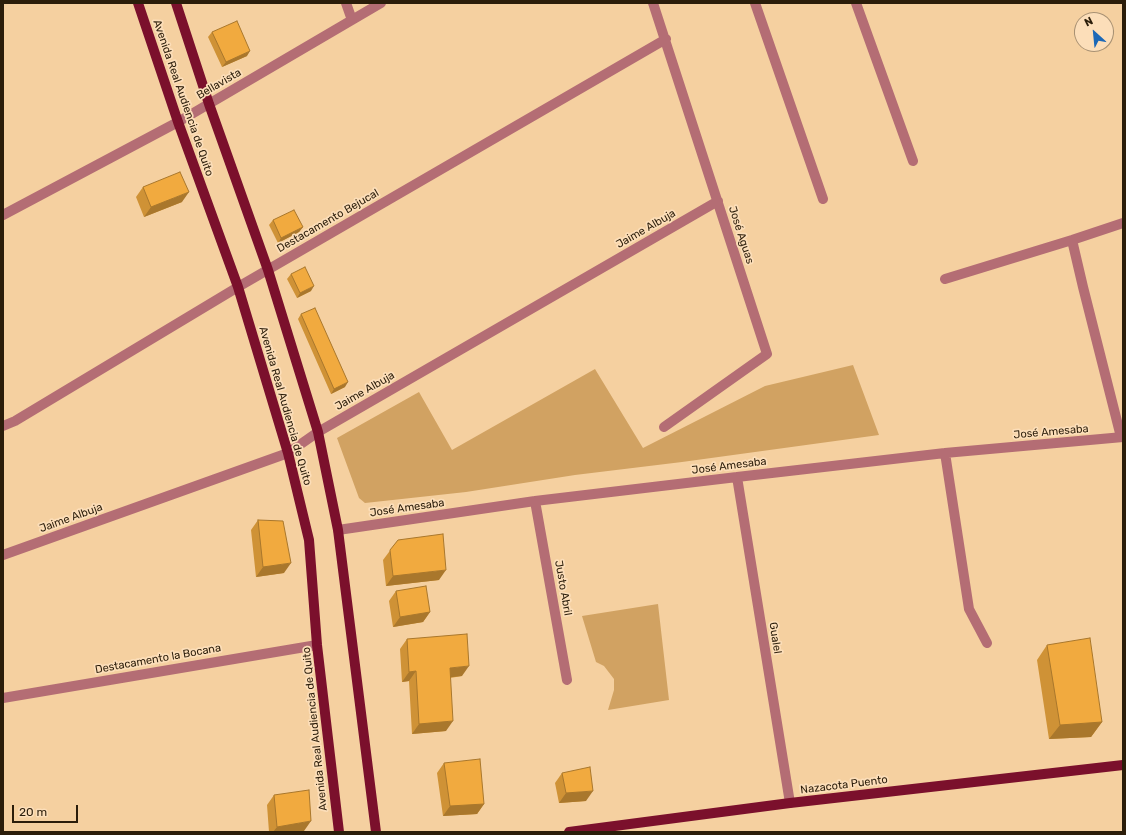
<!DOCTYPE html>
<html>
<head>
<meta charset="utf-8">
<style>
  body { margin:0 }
  #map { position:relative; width:1126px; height:835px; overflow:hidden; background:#f5d0a0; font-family:Rubik,sans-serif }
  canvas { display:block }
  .frame { position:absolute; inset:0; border:4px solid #2b1d0a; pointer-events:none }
  .north { position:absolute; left:1074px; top:12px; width:40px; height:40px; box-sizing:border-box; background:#fcdeb9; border:1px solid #a89173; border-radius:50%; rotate:333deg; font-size:11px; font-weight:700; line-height:16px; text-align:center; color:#2b1d0a }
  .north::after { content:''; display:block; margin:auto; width:14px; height:18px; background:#1c68b7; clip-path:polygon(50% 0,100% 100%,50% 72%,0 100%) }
  .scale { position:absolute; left:12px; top:805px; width:66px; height:18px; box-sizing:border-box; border:2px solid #2b1d0a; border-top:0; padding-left:5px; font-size:12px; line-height:14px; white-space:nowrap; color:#2b1d0a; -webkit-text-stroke:3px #fcdeb9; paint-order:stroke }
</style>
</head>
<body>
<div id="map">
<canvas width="1126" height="835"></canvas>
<div class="frame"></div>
<div class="north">N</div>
<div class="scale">20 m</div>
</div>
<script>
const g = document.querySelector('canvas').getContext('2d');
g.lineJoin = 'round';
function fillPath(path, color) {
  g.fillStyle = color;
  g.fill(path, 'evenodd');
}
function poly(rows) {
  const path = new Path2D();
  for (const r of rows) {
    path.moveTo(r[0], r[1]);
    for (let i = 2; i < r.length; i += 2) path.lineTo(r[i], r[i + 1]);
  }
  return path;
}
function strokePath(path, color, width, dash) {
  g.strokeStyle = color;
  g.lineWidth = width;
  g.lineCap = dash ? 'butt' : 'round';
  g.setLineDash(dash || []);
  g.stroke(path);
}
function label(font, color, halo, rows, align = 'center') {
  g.font = font + ' Rubik,sans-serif';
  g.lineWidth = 3.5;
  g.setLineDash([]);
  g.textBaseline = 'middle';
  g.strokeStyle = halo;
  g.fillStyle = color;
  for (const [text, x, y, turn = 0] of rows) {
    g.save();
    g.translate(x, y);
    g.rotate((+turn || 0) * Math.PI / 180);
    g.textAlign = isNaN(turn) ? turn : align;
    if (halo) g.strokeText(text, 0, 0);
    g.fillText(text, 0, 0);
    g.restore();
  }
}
fillPath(poly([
  [853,365,879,435,682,462,575,475,466,492,365,503,359,498,337,438,419,392,452,450,595,369,643,448,765,386],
  [658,604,669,700,608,710,614,690,614,679,604,666,596,662,582,616]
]), '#d1a262');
strokePath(poly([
  [346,3,352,20],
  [653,3,767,354,664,427],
  [755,3,823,199],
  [856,3,913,161],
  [3,215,178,122,381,3],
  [1072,240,1083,287,1121,437],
  [945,279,1072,240,1123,223],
  [3,426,15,421,238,287,666,39],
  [945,453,969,609,987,643],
  [737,477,790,803],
  [535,501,567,680],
  [338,530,535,501,737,477,945,453,1123,437],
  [3,555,288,453,318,432,718,201],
  [3,698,317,645]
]), '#b46d74', 10);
strokePath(poly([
  [138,3,178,122,238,287,288,453,309,540,317,645,339,832],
  [176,3,209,104,268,270,318,432,338,530,376,832],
  [569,832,790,803,1123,765]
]), '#7b102c', 10);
fillPath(poly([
  [212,32,247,56,222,67,208,37],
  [143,187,182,202,144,217,136,197],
  [273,220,303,227,299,232,278,243,269,225],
  [291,274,311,291,297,298,287,279],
  [301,314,345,387,331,394,298,319],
  [258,520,284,573,256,577,251,530],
  [398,540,439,580,386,586,383,560],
  [396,591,430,612,423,622,393,627,389,601],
  [407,639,462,676,450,678,446,731,412,734,409,681,402,682,400,649],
  [1047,645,1102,722,1091,737,1049,739,1037,660],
  [444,763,484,804,477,814,443,816,437,773],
  [562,773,586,801,559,803,555,783],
  [274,795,304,831,296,832,269,832,267,805]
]), '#cf9236');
fillPath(poly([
  [250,51,247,56,222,67,226,62],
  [189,192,182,202,144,217,151,207],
  [303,227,299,232,278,243,281,238],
  [314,286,311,291,297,298,300,293],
  [348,382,345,387,331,394,334,389],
  [291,563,284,573,256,577,263,567],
  [446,570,439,580,386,586,393,576],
  [430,612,423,622,393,627,400,617],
  [469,666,462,676,443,678,450,668],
  [416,671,409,681,402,682,409,672],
  [453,721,446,731,412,734,419,724],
  [1102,722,1091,737,1049,739,1060,725],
  [593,791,586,801,559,803,566,793],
  [484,804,477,814,443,816,450,806],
  [311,821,304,831,296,832,273,832,277,827]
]), '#a9772c');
const building = poly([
  [237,21,250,51,226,62,212,32,237,21],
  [180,172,189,192,151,207,143,187,180,172],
  [294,210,303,227,281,238,273,220,294,210],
  [305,267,314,286,300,293,291,274,305,267],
  [315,308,348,382,334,389,301,314,315,308],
  [258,520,283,521,291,563,263,567,258,520],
  [443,534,446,570,393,576,390,550,398,540,443,534],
  [426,586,430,612,400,617,396,591,426,586],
  [467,634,469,666,450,668,453,721,419,724,416,671,409,672,407,639,467,634],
  [1090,638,1102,722,1060,725,1047,645,1090,638],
  [480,759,484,804,450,806,444,763,480,759],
  [590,767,593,791,566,793,562,773,590,767],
  [309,790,311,821,277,827,274,795,309,790]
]);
fillPath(building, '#f1aa3f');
strokePath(building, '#a9772c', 1);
label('11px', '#2b1d0a', '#fcdeb9', [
  ["Bellavista",219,84,-30],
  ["Avenida Real Audiencia de Quito",183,98,71],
  ["Destacamento Bejucal",328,221,-30],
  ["Jaime Albuja",646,229,-30],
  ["José Aguas",741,235,72],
  ["Jaime Albuja",365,391,-30],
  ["Avenida Real Audiencia de Quito",285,406,74],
  ["José Amesaba",1051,432,-5],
  ["José Amesaba",729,466,-7],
  ["José Amesaba",407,508,-8],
  ["Jaime Albuja",71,518,-20],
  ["Justo Abril",563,588,80],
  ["Gualel",775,638,81],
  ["Destacamento la Bocana",158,659,-10],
  ["Avenida Real Audiencia de Quito",315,729,-96],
  ["Nazacota Puento",844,785,-7]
]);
</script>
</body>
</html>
